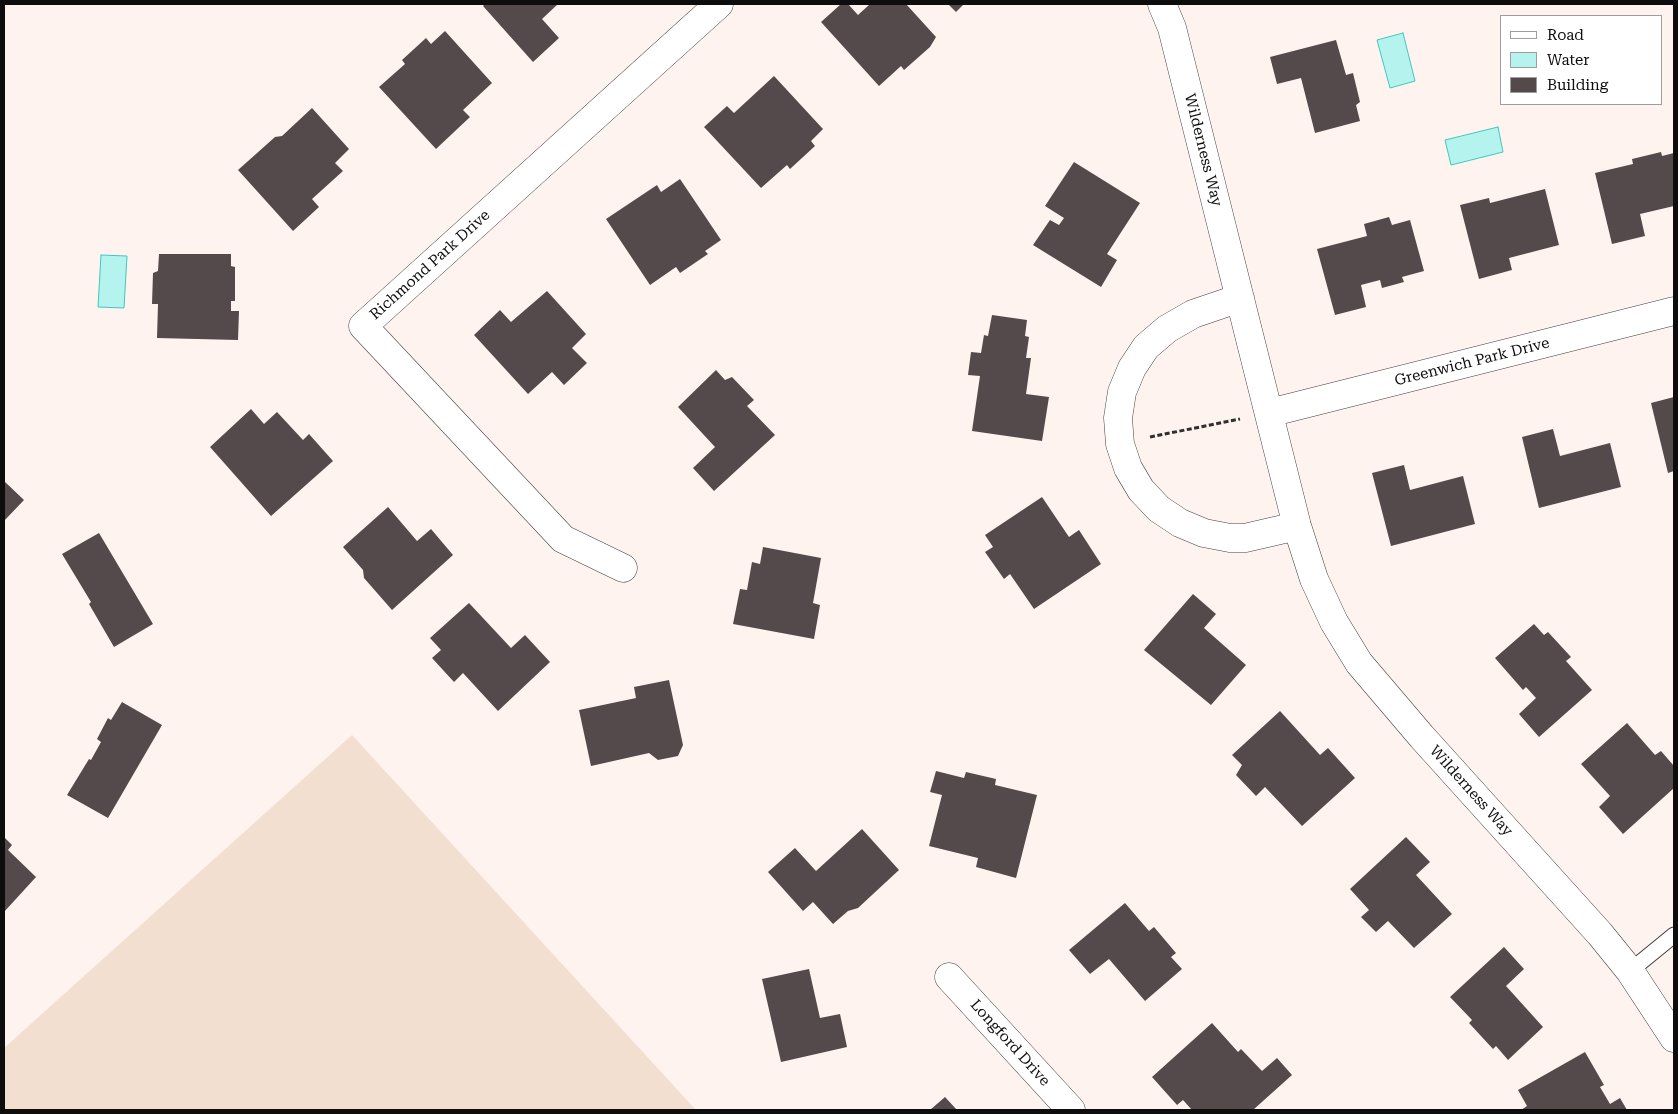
<!DOCTYPE html>
<html>
<head>
<meta charset="utf-8">
<style>
  body { margin:0 }
  #map { position:relative; width:1678px; height:1114px; overflow:hidden; background:#fef3ee; font-family:"Roboto Serif",serif }
  canvas { display:block }
  .frame { position:absolute; inset:0; border:5px solid #0d0d0d; pointer-events:none }
  .legend { position:absolute; left:1500px; top:15px; width:162px; height:90px; box-sizing:border-box; background:#fff; border:1px solid #9e9e9e; margin:0; padding:6px 9px; list-style:none; font-size:15px; color:#0d0d0d }
  .legend li { display:flex; align-items:center; gap:10px; height:25px }
  .legend b { width:25px; border:1px solid #9e9e9e }
</style>
</head>
<body>
<div id="map">
<canvas width="1678" height="1114"></canvas>
<div class="frame"></div>
<ul class="legend">
<li><b style="height:6px;background:#fff"></b>Road</li>
<li><b style="height:14px;background:#b5f3ee"></b>Water</li>
<li><b style="height:14px;background:#554a4b"></b>Building</li>
</ul>
</div>
<script>
const g = document.querySelector('canvas').getContext('2d');
g.lineJoin = 'round';
function fillPath(path, color) {
  g.fillStyle = color;
  g.fill(path, 'evenodd');
}
function poly(rows) {
  const path = new Path2D();
  for (const r of rows) {
    path.moveTo(r[0], r[1]);
    for (let i = 2; i < r.length; i += 2) path.lineTo(r[i], r[i + 1]);
  }
  return path;
}
function strokePath(path, color, width, dash) {
  g.strokeStyle = color;
  g.lineWidth = width;
  g.lineCap = dash ? 'butt' : 'round';
  g.setLineDash(dash || []);
  g.stroke(path);
}
function label(font, color, halo, rows, align = 'center') {
  g.font = font + ' "Roboto Serif",serif';
  g.lineWidth = 5;
  g.setLineDash([]);
  g.textBaseline = 'middle';
  g.strokeStyle = halo;
  g.fillStyle = color;
  for (const [text, x, y, turn = 0] of rows) {
    g.save();
    g.translate(x, y);
    g.rotate((+turn || 0) * Math.PI / 180);
    g.textAlign = isNaN(turn) ? turn : align;
    if (halo) g.strokeText(text, 0, 0);
    g.fillText(text, 0, 0);
    g.restore();
  }
}
fillPath(poly([
  [352,735,696,1110,4,1110,4,1048]
]), '#f3dfcf');
const water = poly([
  [1403,33,1415,81,1390,88,1377,40,1403,33],
  [1498,127,1503,152,1451,165,1445,140,1498,127],
  [101,255,127,256,124,308,98,307,101,255]
]);
fillPath(water, '#b5f3ee');
strokePath(water, '#3fc7be', 1);
fillPath(poly([
  [485,4,558,4,542,19,559,38,533,62,483,6],
  [841,4,848,4,858,15,870,4,906,4,936,37,930,47,904,70,901,66,879,86,821,22],
  [948,4,964,4,956,12],
  [445,31,492,83,463,110,470,117,436,149,379,87,405,64,402,60,426,38,431,44],
  [1336,40,1346,75,1353,73,1360,102,1356,105,1360,121,1315,133,1301,78,1277,84,1270,57],
  [774,76,823,129,811,141,815,146,790,169,787,165,761,188,704,127,727,106,734,113],
  [312,108,349,149,335,163,343,171,312,199,319,207,293,231,238,170,275,137,282,136],
  [1661,152,1662,156,1674,153,1674,206,1640,214,1645,236,1612,244,1595,173,1633,164,1632,159],
  [1074,162,1140,203,1107,254,1117,260,1101,287,1033,245,1050,220,1059,225,1064,218,1045,206],
  [680,179,721,240,705,251,708,254,680,273,676,267,650,285,606,219,657,185,661,192],
  [1545,189,1559,245,1509,258,1512,270,1479,279,1460,205,1489,198,1490,203],
  [1389,217,1392,225,1410,220,1424,271,1402,277,1404,282,1382,288,1380,280,1361,285,1366,307,1335,315,1317,249,1367,236,1364,224],
  [159,254,231,254,231,266,235,267,235,301,231,301,231,311,239,311,238,340,157,338,158,304,152,304,153,273,158,271],
  [547,291,586,334,572,348,587,363,564,385,552,372,528,394,474,335,500,310,511,322],
  [992,315,1027,320,1025,336,1029,337,1026,358,1031,358,1026,394,1049,397,1042,441,972,431,980,376,968,375,971,352,981,353,984,335,988,336],
  [716,370,725,380,732,377,754,400,747,406,775,435,714,491,693,468,715,447,678,407],
  [1674,397,1674,471,1668,473,1651,403],
  [251,409,264,424,277,412,303,440,309,434,333,461,271,516,210,447],
  [1553,429,1560,456,1610,443,1621,487,1539,508,1522,437],
  [1404,465,1410,490,1463,476,1475,524,1391,546,1372,473],
  [4,481,24,500,4,521],
  [1042,497,1069,537,1079,530,1101,564,1034,609,1010,574,1004,579,985,552,993,547,985,535],
  [388,507,417,541,431,529,453,555,392,610,364,578,363,570,343,547],
  [99,533,153,624,114,647,89,604,91,602,62,554],
  [763,547,821,558,813,603,820,605,814,639,733,624,740,589,747,590,752,562,760,564],
  [1193,594,1216,614,1204,628,1246,665,1211,705,1144,650],
  [469,603,511,648,525,635,550,662,498,711,463,673,454,682,432,658,441,650,430,638],
  [1534,624,1544,635,1548,632,1571,657,1566,661,1592,690,1539,737,1519,714,1536,698,1526,687,1523,690,1495,658],
  [669,680,683,745,678,756,658,760,649,753,591,766,579,710,636,698,634,687],
  [122,702,162,725,108,818,67,795,89,759,91,760,101,742,97,739,108,718,111,720],
  [1280,711,1320,755,1328,748,1355,778,1302,826,1265,787,1256,796,1236,775,1242,765,1232,755],
  [1627,723,1655,755,1661,751,1674,766,1674,788,1623,834,1599,807,1610,796,1581,764],
  [936,771,964,778,966,772,996,779,995,785,1037,795,1016,878,976,867,978,858,929,846,942,795,930,792],
  [862,829,899,870,858,908,848,911,833,924,813,902,803,911,768,872,795,848,816,871],
  [4,837,12,845,8,850,36,877,4,912],
  [1406,837,1430,862,1416,875,1452,914,1414,948,1388,921,1376,932,1361,917,1369,910,1350,889],
  [1125,903,1149,931,1154,927,1176,953,1171,957,1182,969,1145,1001,1109,959,1090,974,1069,950],
  [1504,947,1524,969,1506,986,1543,1027,1508,1060,1496,1046,1493,1049,1469,1023,1472,1020,1450,997],
  [809,969,820,1018,840,1014,847,1047,781,1062,762,979],
  [1212,1023,1238,1052,1241,1049,1262,1071,1277,1058,1292,1075,1253,1110,1192,1110,1183,1100,1177,1105,1152,1077],
  [1585,1052,1604,1085,1600,1087,1610,1104,1620,1098,1627,1110,1521,1110,1527,1106,1518,1090],
  [945,1097,957,1110,930,1110]
]), '#554a4b');
const lane = poly([
  [1630,971,1674,935]
]);
const street = poly([
  [1162,4,1172,28,1297,526,1314,579,1334,622,1359,663,1422,737,1600,934,1630,971,1674,1038],
  [1240,298,1193,314,1167,329,1146,347,1132,368,1122,392,1118,418,1120,444,1128,468,1141,490,1159,509,1180,523,1204,533,1230,538,1245,538,1297,526],
  [1269,413,1674,311],
  [623,568,563,539,363,326,719,4],
  [949,977,1071,1110]
]);
strokePath(lane, '#404040', 17);
strokePath(street, '#404040', 29);
strokePath(poly([
  [1150,437,1240,419]
]), '#2f2f2f', 3, [5, 2.5]);
strokePath(lane, '#fff', 15);
strokePath(street, '#fff', 28);
label('15px', '#0d0d0d', '#fff', [
  ["Wilderness Way",1203,150,76],
  ["Richmond Park Drive",430,265,-42],
  ["Greenwich Park Drive",1472,362,-14],
  ["Wilderness Way",1471,791,48],
  ["Longford Drive",1010,1043,48]
]);
</script>
</body>
</html>
